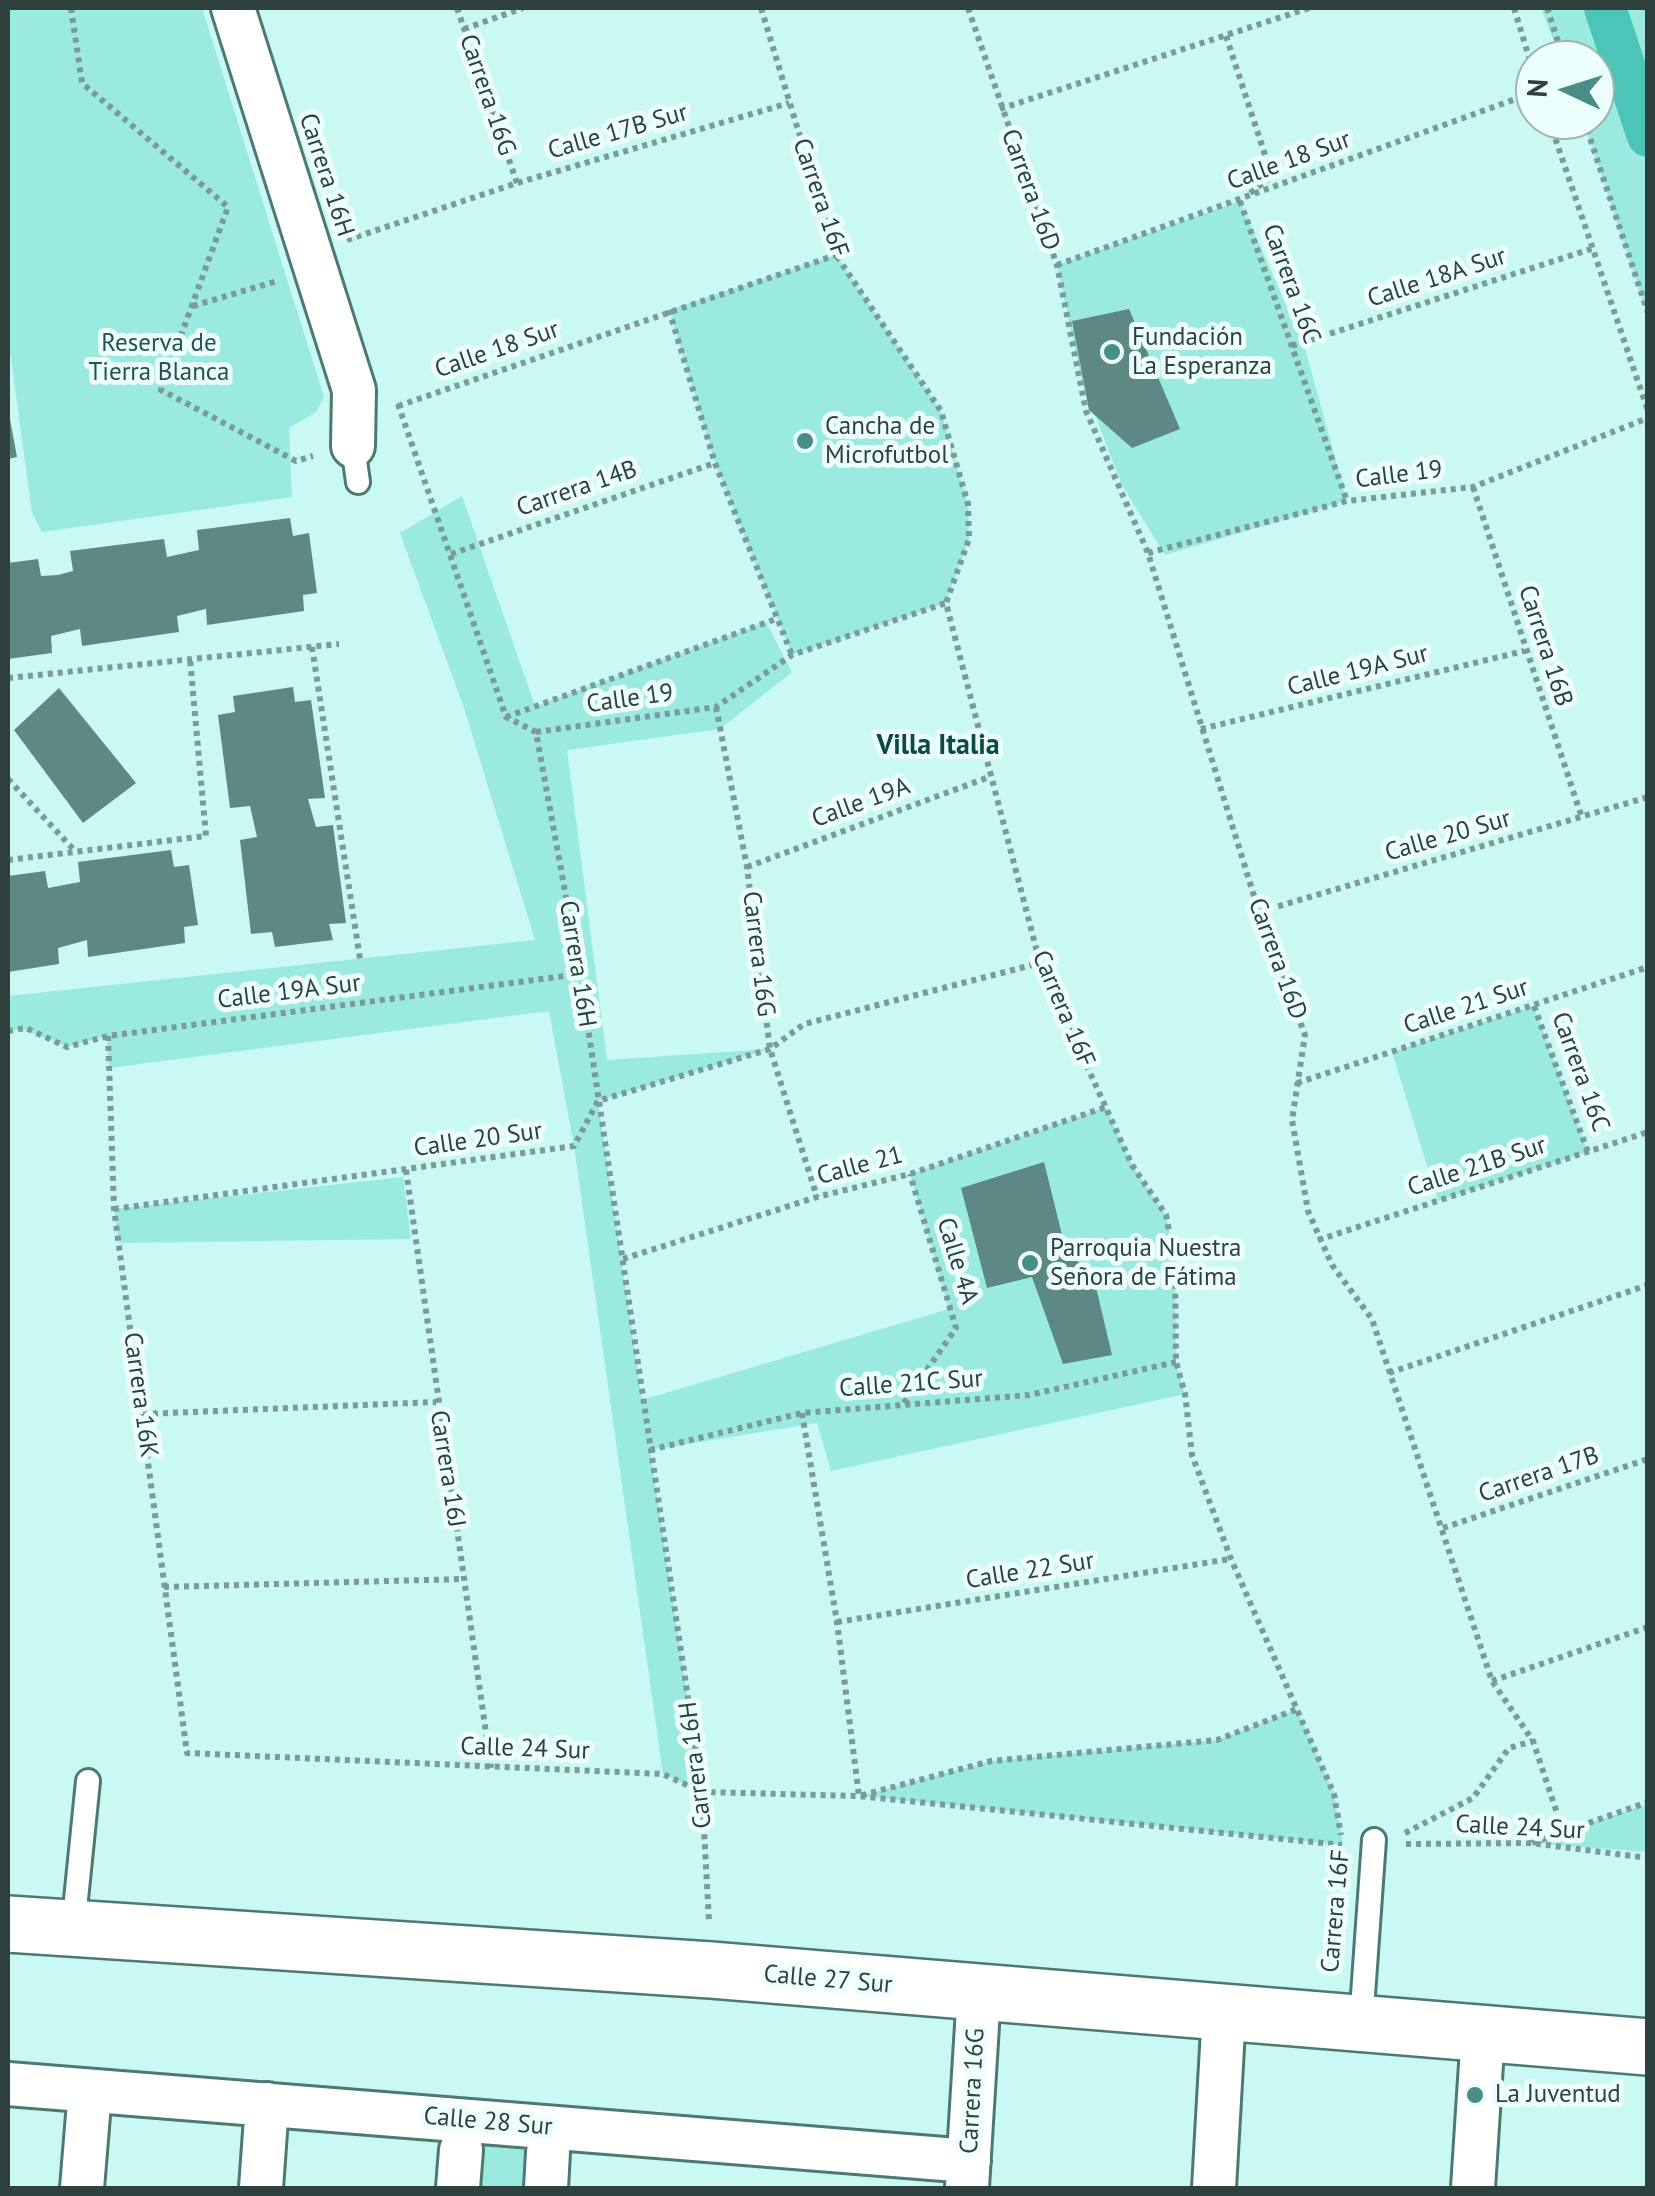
<!DOCTYPE html>
<html>
<head>
<meta charset="utf-8">
<style>
  body { margin:0 }
  #map { position:relative; width:1655px; height:2196px; overflow:hidden; background:#caf8f2; font-family:"PT Sans",sans-serif }
  canvas { display:block }
  .frame { position:absolute; inset:0; border:10px solid #2e413f; pointer-events:none }
  .north { position:absolute; left:1515px; top:40px; width:100px; height:100px; box-sizing:border-box; background:#edfffc; border:2px solid #a1b3b0; border-radius:50%; rotate:274deg; font-size:28px; font-weight:700; line-height:40px; text-align:center; color:#2e413f }
  .north::after { content:''; display:block; margin:auto; width:35px; height:45px; background:#488e87; clip-path:polygon(50% 0,100% 100%,50% 72%,0 100%) }
</style>
</head>
<body>
<div id="map">
<canvas width="1655" height="2196"></canvas>
<div class="frame"></div>
<div class="north">N</div>
</div>
<script>
const g = document.querySelector('canvas').getContext('2d');
g.lineJoin = 'round';
function fillPath(path, color) {
  g.fillStyle = color;
  g.fill(path, 'evenodd');
}
function poly(rows) {
  const path = new Path2D();
  for (const r of rows) {
    path.moveTo(r[0], r[1]);
    for (let i = 2; i < r.length; i += 2) path.lineTo(r[i], r[i + 1]);
  }
  return path;
}
function strokePath(path, color, width, dash) {
  g.strokeStyle = color;
  g.lineWidth = width;
  g.lineCap = dash ? 'butt' : 'round';
  g.setLineDash(dash || []);
  g.stroke(path);
}
function label(font, color, halo, rows, align = 'center') {
  g.font = font + ' "PT Sans",sans-serif';
  g.lineWidth = 10;
  g.setLineDash([]);
  g.textBaseline = 'middle';
  g.strokeStyle = halo;
  g.fillStyle = color;
  for (const [text, x, y, turn = 0] of rows) {
    g.save();
    g.translate(x, y);
    g.rotate((+turn || 0) * Math.PI / 180);
    g.textAlign = isNaN(turn) ? turn : align;
    if (halo) g.strokeText(text, 0, 0);
    g.fillText(text, 0, 0);
    g.restore();
  }
}
fillPath(poly([
  [8,8,202,8,324,397,316,412,289,428,292,497,42,532,32,513,8,336],
  [1541,8,1647,8,1647,313,1583,120,1595,120,1595,60,1561,60],
  [1240,201,1304,345,1347,501,1165,555,1122,485,1082,382,1057,265],
  [836,255,941,411,968,504,969,539,946,603,792,655,715,463,669,310],
  [462,496,535,706,766,622,792,672,720,729,567,750,607,1060,770,1049,598,1101,642,1400,949,1309,910,1174,1106,1107,1132,1165,1166,1215,1175,1262,1176,1362,1185,1394,831,1471,817,1423,650,1450,702,1792,663,1774,574,1146,549,1011,109,1068,107,1036,67,1047,23,1029,8,1031,8,996,535,940,464,708,400,533],
  [1534,1006,1588,1152,1438,1201,1392,1052],
  [403,1177,411,1239,119,1243,114,1209],
  [1297,1709,1334,1794,1343,1845,859,1796,991,1761,1217,1740],
  [1647,1804,1647,1852,1531,1843],
  [471,2143,540,2147,537,2188,468,2188]
]), '#9aeae0');
strokePath(poly([
  [1605,8,1648,136]
]), '#4cc4b8', 42);
fillPath(poly([
  [1129,309,1180,429,1132,448,1089,410,1072,321],
  [8,408,17,457,8,459],
  [290,518,293,536,309,533,317,593,303,595,304,611,207,625,206,609,177,616,179,632,82,646,80,629,51,636,52,653,8,659,8,563,38,559,41,576,58,575,73,571,70,551,164,539,167,557,199,550,197,530],
  [293,687,295,702,311,700,325,798,308,799,316,827,333,825,346,923,329,924,333,940,275,947,272,932,251,934,240,840,257,837,250,806,230,808,218,715,235,712,233,696],
  [59,688,136,783,83,823,14,730],
  [171,850,174,867,189,865,198,925,184,927,185,943,88,957,87,940,58,948,59,964,8,972,8,876,45,871,48,888,80,882,78,862],
  [1044,1162,1067,1255,1092,1270,1112,1355,1063,1364,1032,1277,987,1288,961,1188]
]), '#5d8883');
const service = poly([
  [353,446,358,482],
  [73,1929,88,1781],
  [1361,2023,1374,1840]
]);
const minor = poly([
  [233,8,354,390,353,446],
  [8,2084,969,2161],
  [967,2187,979,1993],
  [82,2188,90,2091],
  [261,2188,267,2104],
  [458,2188,461,2150],
  [546,2188,548,2152],
  [1214,2188,1224,2012],
  [1473,2188,1483,2033]
]);
const tertiary = poly([
  [8,1924,711,1970,1648,2047]
]);
strokePath(service, '#4d7973', 28);
strokePath(minor, '#4d7973', 48);
strokePath(tertiary, '#4d7973', 60);
strokePath(poly([
  [71,8,82,83,228,207,161,390,296,461,313,456],
  [457,8,517,183],
  [761,8,836,255,941,411,968,504,969,539,946,603,1040,963,1132,1165,1166,1215,1175,1262,1176,1362,1185,1394,1192,1455,1231,1559,1334,1794,1341,1835],
  [968,8,1057,265,1086,411,1148,553,1259,912,1305,1035,1292,1120,1308,1211,1332,1265,1372,1319,1492,1681,1533,1741,1563,1831],
  [1514,8,1535,77],
  [1547,8,1564,60],
  [464,29,523,8],
  [1226,36,1272,176,1249,194],
  [1000,109,1309,8],
  [1549,120,1648,411],
  [1584,120,1648,313],
  [1240,201,1347,501],
  [347,240,517,183,789,103],
  [1057,265,1535,92],
  [193,306,277,281],
  [669,310,715,463,792,655],
  [1292,346,1594,248],
  [398,404,506,717,536,732,580,974,702,1792,709,1922],
  [398,406,836,255],
  [1473,487,1582,818],
  [1148,553,1347,501,1473,487,1648,418],
  [451,554,715,463],
  [312,647,360,959],
  [8,678,339,644],
  [716,707,747,867,770,1049,817,1197],
  [506,717,776,619],
  [1201,729,1524,651],
  [536,732,716,707,792,655,946,603],
  [8,779,75,851],
  [8,860,206,836,190,659],
  [747,867,989,777],
  [1259,912,1648,797],
  [1534,1006,1588,1152],
  [8,1031,26,1028,67,1047,108,1036,580,974],
  [108,1036,114,1209,187,1753,663,1774,702,1792,859,1796,1342,1845],
  [1297,1083,1648,967],
  [406,1170,491,1768],
  [114,1209,574,1146,598,1101,770,1049,804,1024,1040,963],
  [1318,1240,1648,1132],
  [623,1259,817,1197,910,1174,1106,1107],
  [1389,1373,1648,1285],
  [904,1403,956,1328,910,1174],
  [802,1413,837,1622,859,1796,991,1761,1217,1740,1297,1709],
  [143,1414,436,1402],
  [650,1450,802,1413,1029,1395,1176,1362],
  [1443,1528,1648,1459],
  [164,1587,463,1579],
  [837,1622,1230,1559],
  [1492,1681,1648,1627],
  [1405,1833,1473,1798,1509,1748,1533,1741],
  [1532,1843,1648,1802],
  [1406,1844,1531,1843,1648,1858]
]), '#7a9b97', 6, [5, 5]);
strokePath(service, '#fff', 22);
strokePath(minor, '#fff', 42);
strokePath(tertiary, '#fff', 55);
for (const [x, y, r, color] of [
  [1112,352,10,"#488e87"],
  [805,441,10,"#488e87"],
  [1030,1263,10,"#488e87"],
  [1475,2095,10,"#488e87"]
]) {
  const dot = new Path2D();
  dot.arc(x, y, r, 0, 2 * Math.PI);
  g.fillStyle = color;
  g.fill(dot);
  strokePath(dot, '#edfffc', 4);
}
label('25px', '#2e413f', '#edfffc', [
  ["Carrera 16G",487,95,71],
  ["Calle 17B Sur",618,132,-16],
  ["Calle 18 Sur",1289,161,-20],
  ["Carrera 16H",326,175,72],
  ["Carrera 16D",1030,190,70],
  ["Carrera 16F",820,198,71],
  ["Calle 18A Sur",1437,278,-18],
  ["Carrera 16C",1291,284,70],
  ["Calle 18 Sur",497,350,-19],
  ["Calle 19",1399,475,-7],
  ["Carrera 14B",577,489,-19],
  ["Carrera 16B",1545,646,72],
  ["Calle 19A Sur",1358,671,-14],
  ["Calle 19",630,699,-8],
  ["Calle 19A",861,803,-20],
  ["Calle 20 Sur",1448,836,-16],
  ["Carrera 16G",758,954,83],
  ["Carrera 16D",1277,959,70],
  ["Carrera 16H",577,964,81],
  ["Calle 19A Sur",289,992,-7],
  ["Calle 21 Sur",1466,1007,-18],
  ["Carrera 16F",1063,1009,67],
  ["Carrera 16C",1580,1072,70],
  ["Calle 20 Sur",478,1140,-8],
  ["Calle 21",860,1166,-15],
  ["Calle 21B Sur",1477,1167,-18],
  ["Calle 4A",957,1261,73],
  ["Calle 21C Sur",911,1384,-4],
  ["Carrera 16K",140,1395,82],
  ["Carrera 16J",447,1469,81],
  ["Carrera 17B",1539,1475,-19],
  ["Calle 22 Sur",1030,1571,-9],
  ["Calle 24 Sur",525,1749,2],
  ["Carrera 16H",696,1765,-97],
  ["Calle 24 Sur",1520,1828,3],
  ["Carrera 16F",1336,1911,-85],
  ["Calle 27 Sur",828,1980,5],
  ["Carrera 16G",973,2091,-87],
  ["Calle 28 Sur",488,2122,5]
]);
label('25px', '#2e413f', '#edfffc', [
  ["Fundación",1132,338],
  ["La Esperanza",1132,367],
  ["Cancha de",825,427],
  ["Microfutbol",825,456],
  ["Parroquia Nuestra",1050,1249],
  ["Señora de Fátima",1050,1278],
  ["La Juventud",1495,2095]
], 'left');
label('25px', '#21544e', '#edfffc', [
  ["Reserva de",159,344],
  ["Tierra Blanca",159,373]
]);
label('bold 28px', '#0c4a45', '#edfffc', [
  ["Villa Italia",938,746]
]);
</script>
</body>
</html>
